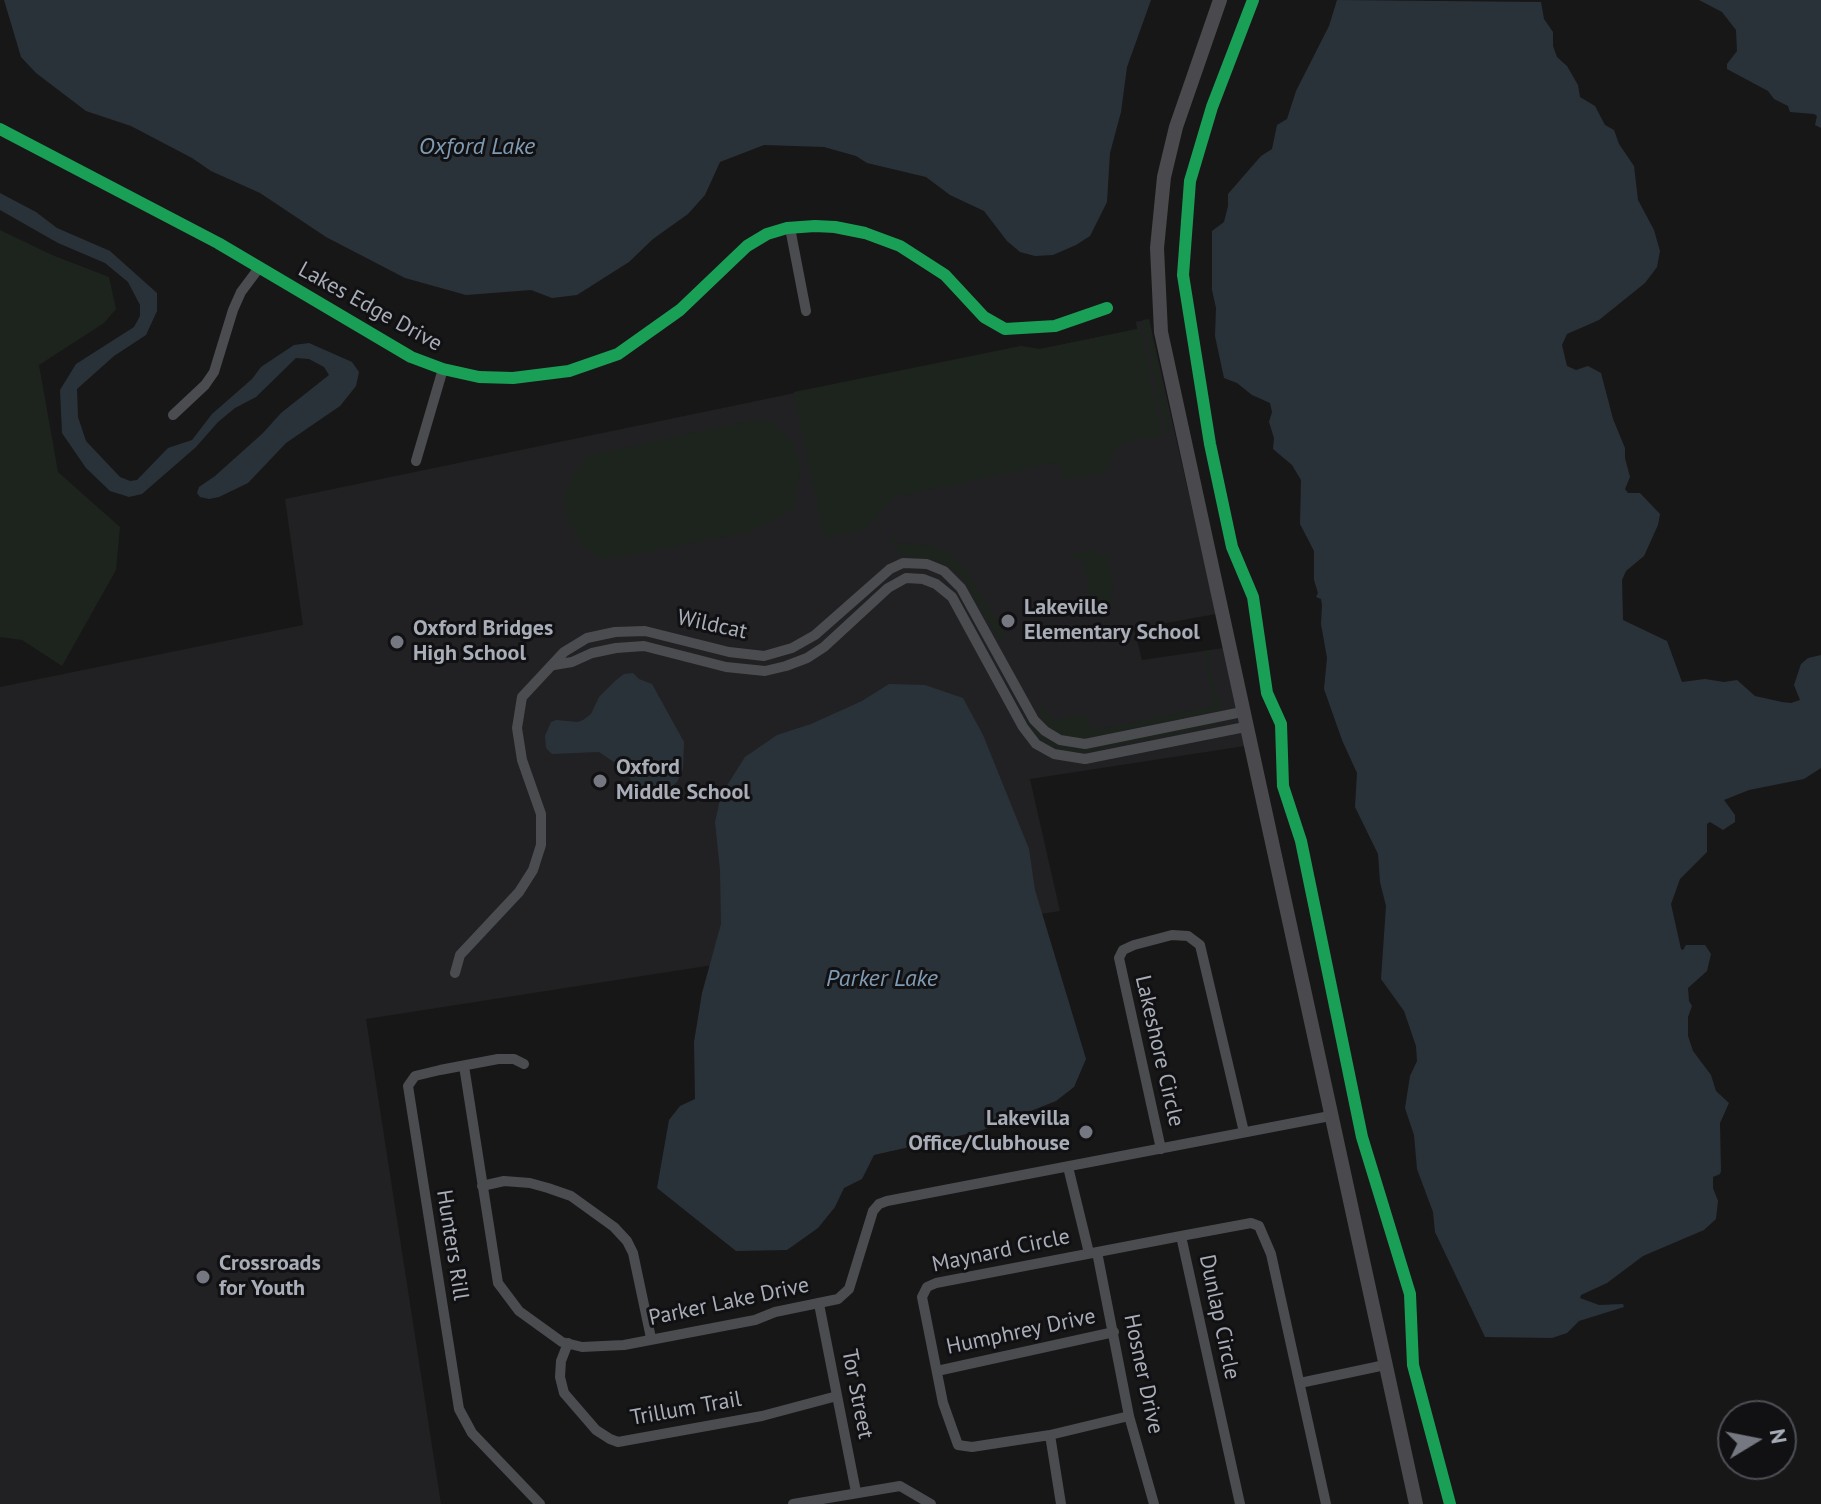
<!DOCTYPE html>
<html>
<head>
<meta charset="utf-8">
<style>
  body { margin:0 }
  #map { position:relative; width:1821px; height:1504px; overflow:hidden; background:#171717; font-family:"PT Sans",sans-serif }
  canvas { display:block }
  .north { position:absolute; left:1717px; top:1400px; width:80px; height:80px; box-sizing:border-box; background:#111113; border:2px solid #4d4f55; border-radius:50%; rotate:80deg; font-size:22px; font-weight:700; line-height:32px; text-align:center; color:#a8adb8 }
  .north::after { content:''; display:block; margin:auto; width:28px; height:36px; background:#757880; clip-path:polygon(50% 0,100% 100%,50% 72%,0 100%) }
</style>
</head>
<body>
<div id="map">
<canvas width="1821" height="1504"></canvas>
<div class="north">N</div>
</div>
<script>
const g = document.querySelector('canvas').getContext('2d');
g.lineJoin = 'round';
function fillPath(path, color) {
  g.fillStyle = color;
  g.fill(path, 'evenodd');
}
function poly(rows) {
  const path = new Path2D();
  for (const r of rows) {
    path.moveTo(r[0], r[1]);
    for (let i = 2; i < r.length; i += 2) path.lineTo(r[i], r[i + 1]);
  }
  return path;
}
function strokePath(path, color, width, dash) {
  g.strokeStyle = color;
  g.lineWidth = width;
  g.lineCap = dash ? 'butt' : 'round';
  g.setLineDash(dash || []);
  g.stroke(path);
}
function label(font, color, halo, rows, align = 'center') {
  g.font = font + ' "PT Sans",sans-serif';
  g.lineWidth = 6;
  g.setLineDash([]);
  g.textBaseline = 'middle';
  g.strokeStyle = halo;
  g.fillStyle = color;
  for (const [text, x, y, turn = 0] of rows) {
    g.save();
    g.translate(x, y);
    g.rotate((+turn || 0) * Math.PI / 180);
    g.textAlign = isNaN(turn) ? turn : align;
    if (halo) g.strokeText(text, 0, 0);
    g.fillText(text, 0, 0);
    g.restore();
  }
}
fillPath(poly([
  [1149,319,1216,614,1134,629,1142,660,1224,648,1245,746,1030,779,1060,911,366,1019,441,1504,0,1504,0,687,303,625,285,499,1021,346,1040,349,1137,329,1136,322]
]), '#212123');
fillPath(poly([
  [0,230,52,255,109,277,116,309,104,323,39,365,58,472,120,527,116,570,62,666,22,640,0,637],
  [1149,319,1169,419,1169,431,1166,436,1144,326,1143,320],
  [1140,326,1162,435,1122,443,1112,454,1110,469,1103,472,1063,480,1059,462,896,497,884,506,875,521,871,519,865,530,824,538,794,392,1021,346,1040,349,1137,329],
  [753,420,770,420,793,442,801,467,792,510,752,531,603,560,581,544,569,522,564,497,573,474,590,455],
  [893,537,895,537,897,544,918,543,944,550,959,562,972,579,995,619,1002,617,1005,627,1003,639,999,639,962,576,938,561,901,555,891,540],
  [1095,549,1098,556,1106,554,1113,586,1108,612,1099,622,1095,600,1091,600,1082,558,1073,559,1072,554],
  [1209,650,1208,660,1221,710,1080,739,1062,735,1050,728,1039,713,1042,704,1052,721,1087,714,1091,731,1214,706,1203,651],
  [1028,718,1046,739,1063,747,1080,749,1220,721,1222,724,1079,753,1060,751,1047,744,1034,732,1026,720]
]), '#1d241e');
fillPath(poly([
  [4,0,1151,0,1127,67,1121,112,1110,153,1107,202,1090,236,1076,245,1053,255,1035,256,1020,252,1007,241,984,211,950,195,926,177,867,163,856,156,824,147,764,145,720,162,705,195,688,214,653,239,629,262,577,295,552,298,531,290,466,295,405,278,326,237,260,193,211,171,192,158,131,126,86,111,36,73,21,57],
  [1337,0,1541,2,1544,19,1553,32,1553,46,1557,57,1567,66,1578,85,1580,97,1595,106,1605,125,1614,130,1619,144,1634,166,1638,200,1654,230,1660,251,1657,267,1645,283,1599,320,1567,334,1562,345,1567,366,1576,370,1588,366,1601,373,1613,419,1625,448,1625,458,1630,477,1625,489,1628,493,1640,493,1660,514,1658,525,1644,556,1626,571,1622,580,1623,620,1667,641,1682,682,1705,679,1724,682,1737,680,1755,696,1782,702,1791,703,1800,700,1794,685,1801,664,1808,658,1821,655,1821,768,1804,779,1749,790,1724,800,1735,815,1735,822,1723,830,1710,822,1707,824,1707,852,1680,879,1671,904,1681,949,1683,950,1686,945,1705,945,1711,954,1707,971,1688,988,1689,1001,1692,1006,1688,1017,1688,1036,1693,1051,1711,1075,1716,1091,1729,1103,1720,1123,1721,1171,1720,1174,1713,1177,1713,1188,1718,1201,1716,1219,1704,1230,1643,1256,1607,1283,1581,1295,1580,1298,1599,1305,1623,1304,1624,1307,1579,1321,1567,1333,1552,1338,1485,1337,1435,1232,1433,1212,1417,1169,1414,1135,1405,1108,1410,1076,1417,1061,1416,1046,1404,1011,1381,979,1386,906,1380,882,1378,854,1355,807,1357,773,1342,740,1324,689,1327,658,1321,624,1322,605,1321,599,1316,597,1318,593,1314,580,1314,551,1300,524,1301,480,1292,465,1273,449,1274,438,1269,422,1272,412,1270,403,1252,395,1237,383,1224,378,1215,336,1216,308,1212,290,1212,231,1224,222,1228,206,1228,194,1261,156,1272,149,1277,125,1287,119,1296,91,1329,26],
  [1699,0,1821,0,1821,128,1815,125,1817,116,1814,114,1790,112,1788,106,1774,99,1768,91,1727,69,1727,64,1737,51,1736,30,1722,12],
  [0,193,36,212,57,228,110,251,157,293,157,311,146,335,114,356,77,389,78,417,86,441,120,477,130,481,137,480,168,448,192,440,212,414,252,379,261,367,294,345,309,343,352,362,359,372,356,386,340,406,286,443,248,483,219,497,209,499,200,497,197,493,199,487,215,476,263,433,281,413,329,375,324,367,309,359,296,358,256,397,235,408,218,422,196,447,142,494,129,497,110,491,86,468,62,433,60,390,76,364,134,327,140,316,140,305,128,282,105,263,58,243,0,210],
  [633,673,639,679,652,684,684,742,683,769,677,782,660,796,653,797,638,791,623,768,599,752,552,754,546,748,545,736,551,722,556,720,578,722,583,720,591,714,599,697,615,681,624,674],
  [889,684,925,685,963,698,983,735,1029,849,1035,890,1086,1059,1074,1087,1056,1101,980,1131,874,1155,862,1179,844,1188,835,1207,818,1228,787,1250,736,1251,657,1188,669,1120,680,1106,695,1099,694,1042,702,993,721,924,720,870,715,822,721,795,745,757,777,735,811,724,862,701]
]), '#2a3239');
strokePath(poly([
  [0,129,218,243,411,357,443,369,479,377,513,378,569,371,618,354,680,310,747,246,767,234,787,228,815,226,835,227,865,233,900,246,945,275,984,317,1005,329,1055,326,1107,308],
  [790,228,806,311],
  [173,415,205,385,214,372,233,310,241,292,259,268],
  [416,461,443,369],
  [554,665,572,662,592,653,616,648,644,646,726,667,765,671,786,666,807,658,824,647,888,588,906,578,923,579,936,584,952,597,1023,727,1036,744,1054,754,1085,759,1245,727],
  [455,973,460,955,519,892,533,870,541,845,541,814,522,760,517,728,522,697,564,652,587,638,615,632,645,631,729,652,764,656,792,648,815,635,890,569,903,563,927,564,944,571,961,588,1034,720,1045,731,1060,740,1085,744,1242,712],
  [524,1064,514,1059,498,1059,440,1070,415,1076,408,1086,459,1409,472,1433,540,1504],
  [464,1066,498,1283,519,1311,562,1342,582,1347,624,1345,755,1320,775,1312,838,1299,849,1289,873,1211,879,1204,887,1201,1330,1116],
  [1161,1149,1119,958,1123,950,1134,945,1172,935,1188,936,1200,945,1244,1132],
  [1068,1167,1089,1253],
  [482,1186,504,1181,530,1183,548,1188,571,1196,614,1227,627,1241,633,1253,651,1338],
  [1097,1252,1129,1416,1154,1504],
  [819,1304,856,1492],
  [568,1343,561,1361,560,1377,564,1393,596,1430,610,1439,618,1442,762,1416,837,1396],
  [937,1371,1114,1332],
  [1300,1383,1385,1365],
  [1129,1416,1050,1435,972,1447,958,1445,943,1403,922,1297,927,1287,936,1283,1181,1236],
  [1050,1435,1061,1504],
  [793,1504,900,1486,931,1504],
  [1240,1504,1181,1236,1251,1223,1259,1226,1271,1254,1326,1504]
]), '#4b4c50', 10);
strokePath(poly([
  [1220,0,1176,127,1164,177,1157,248,1161,332,1416,1504]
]), '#4a4a4e', 14);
strokePath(poly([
  [1253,0,1212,107,1190,181,1183,275,1210,444,1232,547,1253,597,1267,693,1281,724,1283,786,1301,841,1362,1137,1410,1294,1413,1365,1450,1504],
  [0,129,218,243,411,357,443,369,479,377,513,378,569,371,618,354,680,310,747,246,767,234,787,228,815,226,835,227,865,233,900,246,945,275,984,317,1005,329,1055,326,1107,308]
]), '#1a9f57', 12);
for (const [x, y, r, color] of [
  [1008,621,8,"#757880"],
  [397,642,8,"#757880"],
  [600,781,8,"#757880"],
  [1086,1132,8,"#757880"],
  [203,1277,8,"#757880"]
]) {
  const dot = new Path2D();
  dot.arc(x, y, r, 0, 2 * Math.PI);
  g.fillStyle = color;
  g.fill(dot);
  strokePath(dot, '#111113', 3);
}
label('22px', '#a8adb8', '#111113', [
  ["Lakes Edge Drive",370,307,29],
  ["Wildcat",712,625,12],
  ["Lakeshore Circle",1159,1051,77],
  ["Hunters Rill",452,1245,81],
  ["Maynard Circle",1001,1251,-12],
  ["Parker Lake Drive",729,1302,-12],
  ["Dunlap Circle",1219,1317,78],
  ["Humphrey Drive",1021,1332,-12],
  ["Hosner Drive",1143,1374,78],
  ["Tor Street",857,1394,79],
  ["Trillum Trail",686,1409,-10]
]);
label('bold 22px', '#a8adb8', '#111113', [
  ["Lakeville",1024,608],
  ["Elementary School",1024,633],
  ["Oxford Bridges",413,629],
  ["High School",413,654],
  ["Oxford",616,768],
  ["Middle School",616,793],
  ["Lakevilla",1070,1119,"right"],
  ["Office/Clubhouse",1070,1144,"right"],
  ["Crossroads",219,1264],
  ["for Youth",219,1289]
], 'left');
label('italic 24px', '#7f9bb3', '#111113', [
  ["Oxford Lake",477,147],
  ["Parker Lake",882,979]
]);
</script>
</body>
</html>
